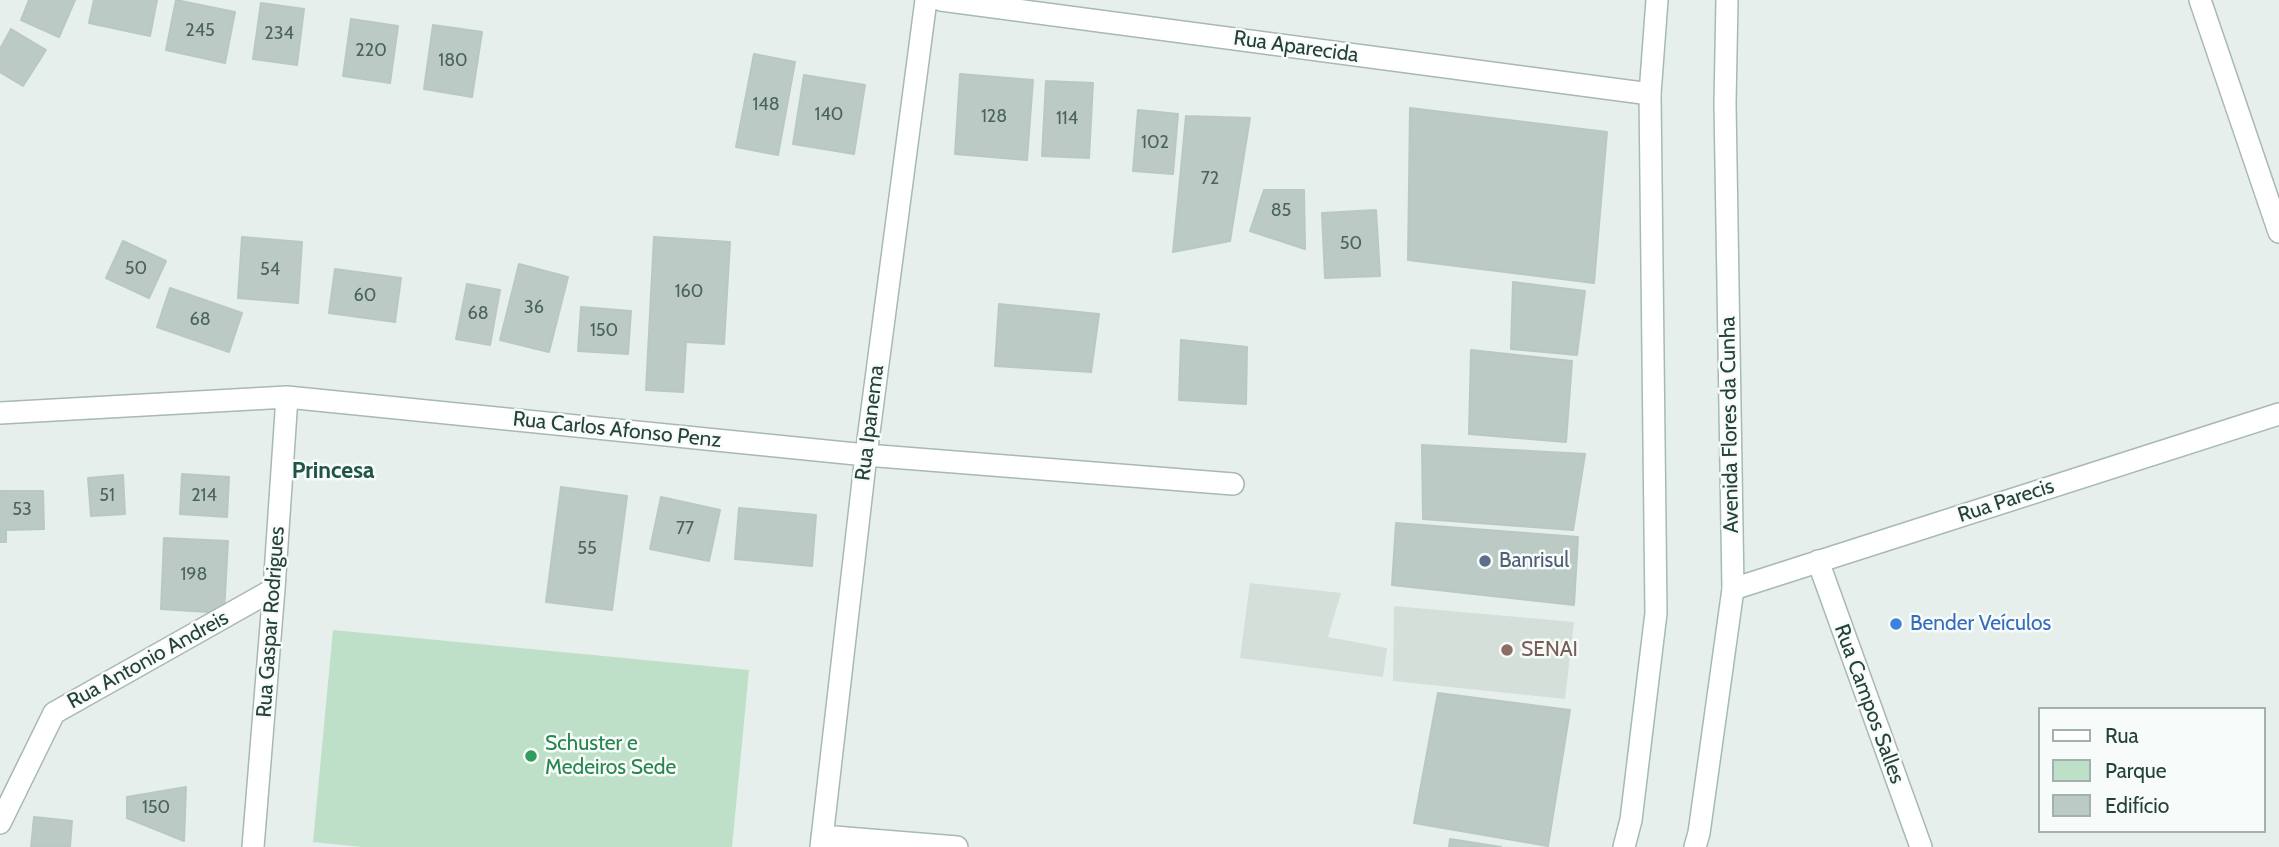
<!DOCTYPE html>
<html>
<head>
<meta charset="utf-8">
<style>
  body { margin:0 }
  #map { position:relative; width:2279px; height:847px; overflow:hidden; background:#e6efeb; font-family:Cabin,sans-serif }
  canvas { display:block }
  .legend { position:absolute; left:2038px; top:707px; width:228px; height:126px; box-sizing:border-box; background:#f7fbf9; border:2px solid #a3b1ad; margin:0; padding:9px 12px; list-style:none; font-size:21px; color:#24423a }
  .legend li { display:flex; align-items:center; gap:14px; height:35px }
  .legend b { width:35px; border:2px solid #a3b1ad }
</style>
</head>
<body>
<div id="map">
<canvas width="2279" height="847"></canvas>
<ul class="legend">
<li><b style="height:9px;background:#fff"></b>Rua</li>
<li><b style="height:19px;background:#bfe0c8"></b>Parque</li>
<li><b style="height:19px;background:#bbcac4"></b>Edifício</li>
</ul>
</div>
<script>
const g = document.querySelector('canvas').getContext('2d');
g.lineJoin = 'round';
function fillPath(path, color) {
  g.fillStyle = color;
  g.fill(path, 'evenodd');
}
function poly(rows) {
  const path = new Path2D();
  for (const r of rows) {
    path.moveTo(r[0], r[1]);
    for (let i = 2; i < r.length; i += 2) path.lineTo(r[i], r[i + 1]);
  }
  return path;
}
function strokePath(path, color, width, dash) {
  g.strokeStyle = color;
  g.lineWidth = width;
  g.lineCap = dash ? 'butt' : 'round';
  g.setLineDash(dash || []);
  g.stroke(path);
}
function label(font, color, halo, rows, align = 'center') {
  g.font = font + ' Cabin,sans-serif';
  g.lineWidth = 5;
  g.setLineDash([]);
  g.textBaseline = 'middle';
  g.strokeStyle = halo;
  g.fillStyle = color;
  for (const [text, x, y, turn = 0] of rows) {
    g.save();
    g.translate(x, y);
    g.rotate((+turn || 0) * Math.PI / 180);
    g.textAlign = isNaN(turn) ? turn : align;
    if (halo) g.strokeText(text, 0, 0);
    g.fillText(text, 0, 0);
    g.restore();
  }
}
fillPath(poly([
  [1250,583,1341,593,1328,637,1387,648,1383,677,1240,658],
  [1394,606,1574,622,1565,699,1393,681]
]), '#d4dfda');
fillPath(poly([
  [333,630,749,670,732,847,362,847,313,842]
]), '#bfe0c8');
const building = poly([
  [29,0,75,0,59,37,21,20,29,0],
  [94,0,157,0,150,36,89,23,94,0],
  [176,0,235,12,225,63,166,50,176,0],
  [261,3,304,9,297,65,253,59,261,3],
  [351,19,398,26,390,83,343,76,351,19],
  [433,25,482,32,472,97,424,89,433,25],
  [11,29,46,50,23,86,0,72,0,49,11,29],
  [754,54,795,62,778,155,736,147,754,54],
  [960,74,1033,80,1027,160,955,154,960,74],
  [804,75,865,85,854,154,793,144,804,75],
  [1046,81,1093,83,1089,158,1042,156,1046,81],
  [1410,108,1607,132,1594,283,1408,260,1410,108],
  [1138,110,1178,114,1173,174,1133,171,1138,110],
  [1186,116,1250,118,1230,241,1173,252,1186,116],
  [1264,190,1304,190,1305,249,1250,231,1264,190],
  [1376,210,1380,276,1325,278,1322,213,1376,210],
  [242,237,302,242,298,303,238,298,242,237],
  [654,237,730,242,724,344,686,342,683,392,646,390,654,237],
  [123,241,166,261,149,298,106,278,123,241],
  [519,264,568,277,549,352,500,340,519,264],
  [335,269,401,278,395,322,329,313,335,269],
  [1513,282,1585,291,1577,355,1511,349,1513,282],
  [467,284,500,290,490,345,456,339,467,284],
  [170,288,242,313,229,352,157,327,170,288],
  [999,304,1099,314,1091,372,995,366,999,304],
  [581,307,631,311,628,354,578,351,581,307],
  [1181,340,1247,347,1246,404,1179,400,1181,340],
  [1471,350,1572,361,1566,442,1469,434,1471,350],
  [1422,445,1585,454,1573,530,1423,519,1422,445],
  [182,474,229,477,227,517,180,514,182,474],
  [123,475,125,514,91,516,88,478,123,475],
  [561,487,627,496,612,610,546,602,561,487],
  [0,491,43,491,44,529,6,530,6,542,0,542,0,491],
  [661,497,720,510,709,561,650,549,661,497],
  [739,508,816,515,812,566,735,559,739,508],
  [1396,523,1578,537,1574,605,1392,585,1396,523],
  [164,538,228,541,224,613,161,609,164,538],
  [1438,693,1570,710,1548,846,1414,823,1438,693],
  [186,787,184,841,127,818,127,797,186,787],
  [34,817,72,821,70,847,31,847,34,817],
  [1450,839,1501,847,1449,847,1450,839]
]);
fillPath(building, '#bbcac4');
strokePath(building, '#b8c9c2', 2);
const minor = poly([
  [941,0,1650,94],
  [2200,0,2279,232],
  [0,413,287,397,866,455,1233,484],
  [1818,561,1921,847],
  [1733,589,2279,414],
  [0,823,54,713,274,589],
  [822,836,957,847],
  [253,847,274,589,287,397],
  [821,847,866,455,926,0]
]);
const secondary = poly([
  [1624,847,1631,820,1656,613,1650,94,1657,0],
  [1695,847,1699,833,1733,589,1725,103,1727,0]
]);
strokePath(minor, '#a8b8b2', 24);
strokePath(secondary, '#a4bbb3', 24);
strokePath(minor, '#fff', 21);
strokePath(secondary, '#fff', 21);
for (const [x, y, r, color] of [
  [1485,561,7,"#5c6f8a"],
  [1896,624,7,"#3f7fe0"],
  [1507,650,7,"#8d6e63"],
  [531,756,7,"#2e9e5b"]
]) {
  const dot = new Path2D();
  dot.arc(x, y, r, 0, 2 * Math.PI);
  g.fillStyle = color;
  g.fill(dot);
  strokePath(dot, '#f7fbf9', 2.5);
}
label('18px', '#4a645c', null, [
  ["245",200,31],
  ["234",279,34],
  ["220",371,51],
  ["180",453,61],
  ["148",766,105],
  ["140",829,115],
  ["128",994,117],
  ["114",1067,119],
  ["102",1155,143],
  ["72",1210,179],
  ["85",1281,211],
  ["50",1351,244],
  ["50",136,269],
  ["54",270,270],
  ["160",689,292],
  ["60",365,296],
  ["36",534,308],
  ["68",478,314],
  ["68",200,320],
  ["150",604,331],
  ["51",107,496],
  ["214",204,496],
  ["53",22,510],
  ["77",685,529],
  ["55",587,549],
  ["198",194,575],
  ["150",156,808]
]);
label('21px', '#24423a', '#f7fbf9', [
  ["Rua Aparecida",1296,47,8],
  ["Rua Ipanema",870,423,-83],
  ["Avenida Flores da Cunha",1730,425,-91],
  ["Rua Carlos Afonso Penz",617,430,6],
  ["Rua Parecis",2006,501,-18],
  ["Rua Gaspar Rodrigues",271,622,-86],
  ["Rua Antonio Andreis",148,660,-29],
  ["Rua Campos Salles",1869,704,70]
]);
label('21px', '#4e5e75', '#f7fbf9', [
  ["Banrisul",1499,561]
], 'left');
label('21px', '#366cbe', '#f7fbf9', [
  ["Bender Veículos",1910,624]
], 'left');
label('21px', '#785e54', '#f7fbf9', [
  ["SENAI",1521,650]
], 'left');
label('21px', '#27864d', '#f7fbf9', [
  ["Schuster e",545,744],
  ["Medeiros Sede",545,768]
], 'left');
label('bold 23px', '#1f5548', '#f7fbf9', [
  ["Princesa",333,471]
]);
</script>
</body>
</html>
